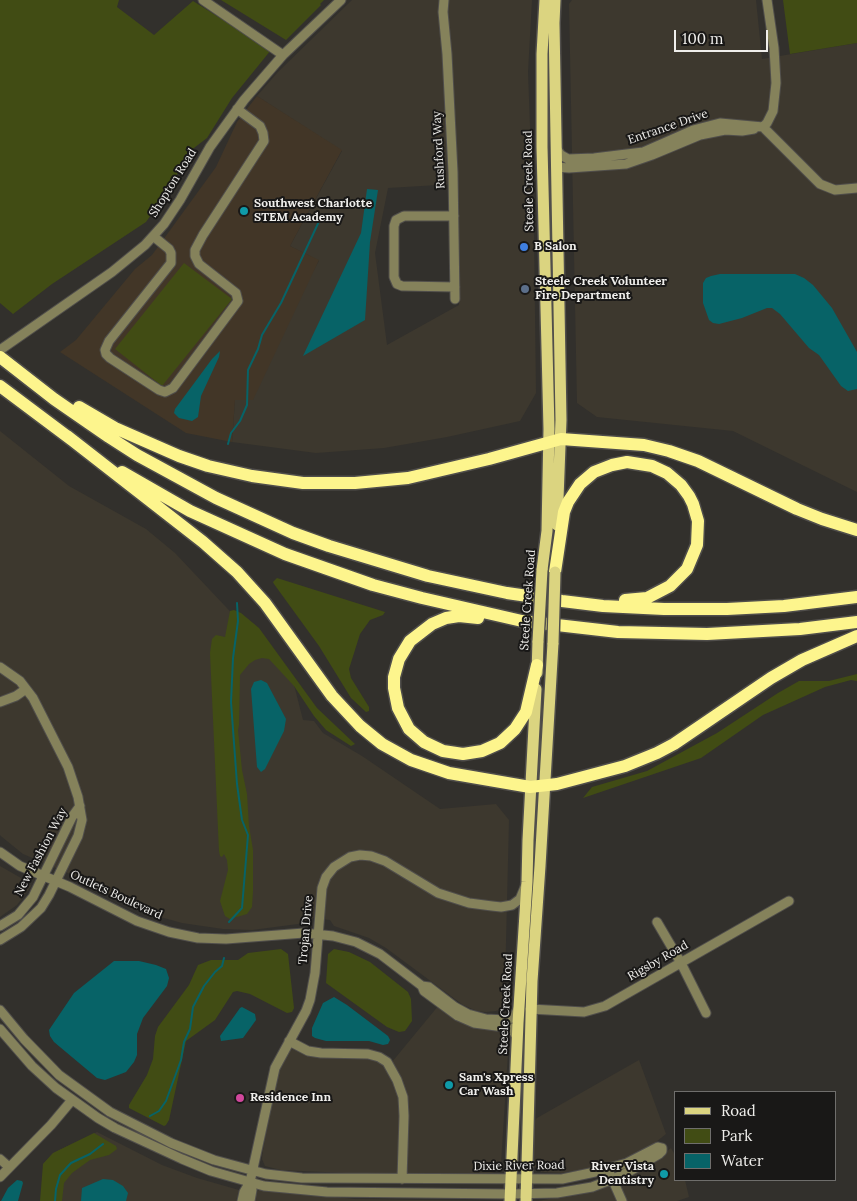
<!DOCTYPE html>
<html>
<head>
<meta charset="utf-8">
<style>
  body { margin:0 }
  #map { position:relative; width:857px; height:1201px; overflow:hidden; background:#32302c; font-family:Lora,serif }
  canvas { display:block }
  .legend { position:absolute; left:674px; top:1091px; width:162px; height:90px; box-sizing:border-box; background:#191817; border:1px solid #6f6e6c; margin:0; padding:6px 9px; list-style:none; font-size:15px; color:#efeeeb }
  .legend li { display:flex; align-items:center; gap:10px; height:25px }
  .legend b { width:25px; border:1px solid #6f6e6c }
  .scale { position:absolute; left:674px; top:30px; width:94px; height:22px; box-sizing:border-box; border:2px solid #efeeeb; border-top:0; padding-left:6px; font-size:15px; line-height:18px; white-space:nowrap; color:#efeeeb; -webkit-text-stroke:4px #191817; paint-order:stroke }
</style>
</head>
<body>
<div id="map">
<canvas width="857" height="1201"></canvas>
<ul class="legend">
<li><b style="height:6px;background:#dbd480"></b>Road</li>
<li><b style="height:14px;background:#414c14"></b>Park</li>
<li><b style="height:14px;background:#076367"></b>Water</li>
</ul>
<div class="scale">100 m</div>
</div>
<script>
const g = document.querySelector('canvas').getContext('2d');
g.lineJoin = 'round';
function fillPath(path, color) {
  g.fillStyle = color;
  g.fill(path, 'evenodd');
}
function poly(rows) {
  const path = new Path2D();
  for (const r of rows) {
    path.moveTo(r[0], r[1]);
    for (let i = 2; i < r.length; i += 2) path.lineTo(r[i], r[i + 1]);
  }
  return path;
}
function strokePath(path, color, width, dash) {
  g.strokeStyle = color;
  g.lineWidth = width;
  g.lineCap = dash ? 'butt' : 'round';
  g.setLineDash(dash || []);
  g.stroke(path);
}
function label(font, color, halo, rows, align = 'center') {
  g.font = font + ' Lora,serif';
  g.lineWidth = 4;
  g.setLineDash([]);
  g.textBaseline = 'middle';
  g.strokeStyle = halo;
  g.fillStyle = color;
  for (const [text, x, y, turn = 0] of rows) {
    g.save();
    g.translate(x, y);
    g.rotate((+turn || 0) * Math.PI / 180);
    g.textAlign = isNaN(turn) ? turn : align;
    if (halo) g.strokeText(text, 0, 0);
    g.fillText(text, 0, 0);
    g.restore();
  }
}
fillPath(poly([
  [352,0,532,0,528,72,534,235,536,393,520,421,447,437,384,448,316,453,232,442,235,400,319,261,290,246,342,151,257,96,278,72],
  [455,184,459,305,387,345,375,253,388,188],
  [572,0,756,0,762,59,857,43,857,492,733,431,597,417,577,403,569,4],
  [0,431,69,486,146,529,175,553,292,677,303,720,314,721,323,733,362,756,440,809,496,804,509,820,505,983,501,1009,496,1011,486,1012,477,1011,463,1005,386,948,369,938,334,926,330,920,310,918,306,921,298,924,252,930,223,929,182,923,157,916,126,904,82,879,23,854,2,837,0,835],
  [0,866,28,882,31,886,17,905,0,917],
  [439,1005,505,1030,509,1037,501,1164,495,1172,486,1174,366,1174,281,1170,265,1166,262,1159,263,1150,275,1084,279,1068,289,1048,293,1047,306,1054,318,1057,366,1057,381,1062,387,1068],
  [639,1060,666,1134,646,1150,633,1157,599,1167,562,1173,542,1172,535,1168,532,1165,532,1124,537,1118],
  [97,1132,162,1165,197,1178,239,1190,236,1201,49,1201,43,1164,53,1153],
  [671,1148,676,1157,676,1180,685,1180,689,1197,677,1201,538,1201,594,1190,660,1157],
  [260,1189,355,1199,493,1201,253,1201,254,1195]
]), '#3d382e');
fillPath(poly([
  [257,96,342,150,290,246,319,260,253,400,235,400,232,442,186,433,60,352,76,340,135,269,152,255,216,167,237,122]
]), '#423627');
fillPath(poly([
  [0,0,119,0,117,7,154,35,193,1,271,50,232,98,207,138,190,151,169,189,146,222,52,284,13,314,0,303],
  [221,0,324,0,320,4,321,5,286,40],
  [783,0,857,0,857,43,790,54],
  [184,263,232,299,162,386,115,349],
  [277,578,385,612,383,615,370,620,360,634,349,669,351,678,369,707,369,711,366,712,351,698,319,646,274,584,273,582],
  [234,610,241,613,259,628,317,708,355,744,351,746,326,730,314,716,294,686,269,659,262,658,255,660,249,664,240,675,239,725,238,730,242,770,247,794,249,826,253,850,253,891,252,907,247,914,230,919,225,916,220,901,228,870,227,860,224,854,222,857,220,856,219,851,210,653,212,639,216,635,225,637,230,611],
  [857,674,857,681,851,680,825,687,763,715,701,758,583,798,592,787,647,771,717,733,778,693,799,681,829,681],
  [281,949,288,954,294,1008,292,1012,287,1013,250,994,237,991,233,992,215,1020,186,1041,169,1120,166,1125,164,1126,129,1108,129,1105,147,1075,153,1059,155,1036,158,1027,189,985,198,965,211,960,238,960,248,953],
  [334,949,349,952,370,962,408,992,411,999,412,1021,405,1031,399,1032,387,1027,326,983,328,954],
  [94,1133,116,1146,117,1149,109,1155,90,1160,72,1173,64,1183,62,1201,40,1201,43,1164,53,1153]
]), '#414c14');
fillPath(poly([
  [367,189,378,190,370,242,365,320,303,356,361,233],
  [720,274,795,274,804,278,813,285,832,308,857,352,857,389,848,391,841,386,819,355,809,348,780,314,772,308,767,308,742,318,719,324,713,323,709,320,703,303,703,283,706,278,711,276],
  [220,351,219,357,201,396,198,417,192,421,179,418,174,413,175,409,212,359],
  [261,680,267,683,286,719,284,731,265,769,261,772,257,767,251,689,254,682],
  [114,961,139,961,156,965,166,969,169,978,167,986,143,1018,137,1034,137,1055,134,1062,126,1072,105,1080,97,1078,54,1042,50,1036,49,1030,74,993],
  [334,997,347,1005,388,1036,390,1040,388,1044,383,1045,369,1041,326,1041,315,1038,312,1036,312,1028,323,1003],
  [242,1007,255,1014,256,1020,243,1038,221,1041,220,1036,240,1008],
  [103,1179,113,1180,123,1186,128,1193,126,1201,81,1201,82,1188],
  [17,1180,22,1181,23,1183,18,1201,1,1201,8,1188]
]), '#076367');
strokePath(poly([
  [228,444,231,433,240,421,247,405,248,370,258,349,262,335,281,303,322,215],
  [229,922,242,908,248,835,242,820,237,784,231,702,233,658,238,621,237,603],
  [150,1116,159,1111,166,1101,181,1060,184,1042,190,1029,193,1007,204,986,215,972,222,966,224,958],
  [55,1201,56,1189,60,1175,71,1163,90,1154,103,1144]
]), '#076367', 2);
const minor = poly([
  [203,0,283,55],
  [444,0,443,12,447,54,453,172,455,299],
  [763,127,767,123,773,111,776,83,774,48,767,0],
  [556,148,561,155,568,159,594,158,643,152,693,130,720,123,763,127,820,184,835,190,857,188],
  [556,167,569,168,626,164,652,155,700,135,725,130,742,131,754,129],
  [454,216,404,216,396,220,394,226,394,277,397,284,402,286,455,287],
  [153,236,169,249,171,253,171,263,109,341,105,350,106,354,110,358,159,390,165,392,173,388,238,301,236,293,199,264,195,256,195,250,203,235,264,141,263,133,260,126,237,109],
  [0,350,112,272,145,245,164,224,180,200,210,147,244,100,283,55,341,0],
  [0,667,20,681,33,698,68,767,78,797,82,820,78,836,49,895,41,908,21,927,0,940],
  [0,702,16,696,26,689],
  [0,852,20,866,70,887,137,921,169,932,198,938,226,939,304,933,333,936,356,942,380,954,422,986,429,987,455,1007,468,1014,486,1019,506,1020,514,1017,518,1009],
  [657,922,681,963,706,1013],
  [0,926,18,915,33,897,72,817,80,806],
  [422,986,424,991,458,1016,474,1023,511,1028,517,1037],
  [530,1009,584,1012,605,1006,789,901],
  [0,1010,24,1039,59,1075,110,1112,171,1143,214,1160,266,1174,302,1178,562,1179,595,1172,627,1163,658,1147,662,1148],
  [0,1029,32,1066,56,1088,98,1118,115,1128,182,1159,211,1171,264,1186,327,1192,509,1194,557,1193,592,1187,613,1179,630,1171,659,1154,662,1151,662,1148],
  [289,1041,308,1051,321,1053,368,1054,379,1057,387,1062,397,1080,403,1097,404,1116,402,1179],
  [0,1159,9,1167],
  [610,1174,622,1201],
  [0,1177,51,1125,72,1100],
  [242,1201,244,1192,250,1182,275,1068,306,1011,310,1000,315,973,322,888,326,877,334,867,350,857,360,855,371,856,385,861,438,893,469,903,492,906,501,907,512,905,520,899,525,887],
  [250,1201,252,1190,250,1182]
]);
const major = poly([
  [555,0,554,23,561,420,557,525],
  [542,570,547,531,549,429,542,147,542,54,545,0],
  [537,673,538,641],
  [510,1201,518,1023,527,882,528,840,536,689],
  [526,1201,532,981,540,866,553,643]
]);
const highway = poly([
  [0,357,54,399,109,437,137,455,216,498,293,533,329,546,428,576,507,593,562,601,603,606,664,609,727,609,784,606,857,597],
  [0,386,72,440],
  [79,407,115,428,179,456,208,466,252,476,303,483,355,483,408,478,489,459,561,439,644,445,669,451,698,461,797,509,822,519,857,530],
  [67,436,203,542,237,572,265,603,332,696,360,726,382,744,411,760,449,773,530,787,557,784,625,766,657,753,674,744,771,678,802,660,857,636],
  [122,472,190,511,285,554,373,585,422,598,522,621,618,632,707,634,800,629,857,622],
  [555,572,564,512,568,502,580,484,594,472,612,465,627,462,652,466,667,473,681,485,689,496,693,504,698,521,697,545,687,569,670,586,647,598,625,600],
  [478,618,459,616,446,618,432,624,410,641,399,659,394,677,394,688,398,708,409,729,424,742,443,751,463,754,482,751,500,743,515,729,526,712,537,665]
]);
strokePath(minor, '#504e4b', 11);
strokePath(major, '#504e4b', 14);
strokePath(highway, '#504e4b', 15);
strokePath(minor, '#85825b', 9);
strokePath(major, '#dbd480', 11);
strokePath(highway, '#fdf58d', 12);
const majorBridge = poly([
  [538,641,542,570],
  [553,643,555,572]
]);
strokePath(majorBridge, '#504e4b', 14, []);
strokePath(majorBridge, '#dbd480', 11);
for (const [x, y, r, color] of [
  [244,211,5,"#0f9aa8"],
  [524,247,5,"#3f7fe0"],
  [525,289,5,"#5c6f8a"],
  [449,1085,5,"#0f9aa8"],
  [240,1098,5,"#d1479c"],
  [664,1174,5,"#0f9aa8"]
]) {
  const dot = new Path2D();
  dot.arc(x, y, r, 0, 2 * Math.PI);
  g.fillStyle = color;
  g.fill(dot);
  strokePath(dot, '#191817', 2);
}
label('12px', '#efeeeb', '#191817', [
  ["Entrance Drive",668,127,-19],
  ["Rushford Way",439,150,-93],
  ["Steele Creek Road",529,181,-91],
  ["Shopton Road",173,183,-58],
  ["Steele Creek Road",528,600,-86],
  ["New Fashion Way",41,852,-62],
  ["Outlets Boulevard",116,895,25],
  ["Trojan Drive",306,930,-85],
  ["Rigsby Road",658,961,-30],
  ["Steele Creek Road",506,1004,-87],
  ["Dixie River Road",519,1166,-1]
]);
label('bold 12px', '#efeeeb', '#191817', [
  ["Southwest Charlotte",254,204],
  ["STEM Academy",254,218],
  ["B Salon",534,247],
  ["Steele Creek Volunteer",535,282],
  ["Fire Department",535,296],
  ["Sam's Xpress",459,1078],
  ["Car Wash",459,1092],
  ["Residence Inn",250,1098],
  ["River Vista",654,1167,"right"],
  ["Dentistry",654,1181,"right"]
], 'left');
</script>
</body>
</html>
